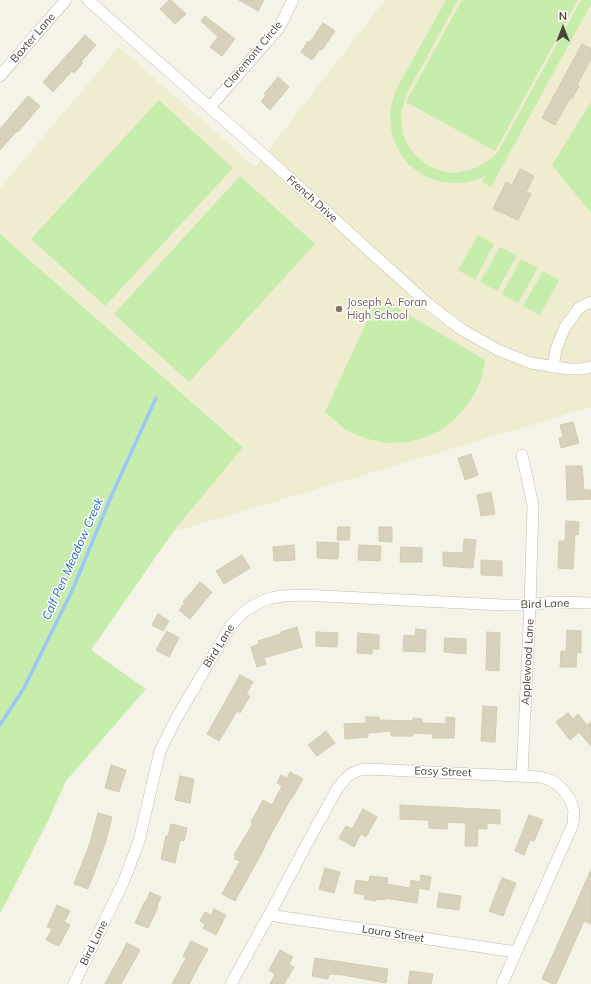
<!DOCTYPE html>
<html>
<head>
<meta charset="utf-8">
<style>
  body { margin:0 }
  #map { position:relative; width:591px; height:984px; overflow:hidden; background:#f5f3e7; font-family:Mulish,sans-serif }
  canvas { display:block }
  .north { position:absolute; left:543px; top:8px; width:40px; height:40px; -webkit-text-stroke:3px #fff; paint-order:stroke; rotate:0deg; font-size:11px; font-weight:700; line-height:16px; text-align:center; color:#494535 }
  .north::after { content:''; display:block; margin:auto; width:14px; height:18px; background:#494535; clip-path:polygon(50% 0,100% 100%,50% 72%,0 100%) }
</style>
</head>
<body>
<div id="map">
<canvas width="591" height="984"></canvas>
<div class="north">N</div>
</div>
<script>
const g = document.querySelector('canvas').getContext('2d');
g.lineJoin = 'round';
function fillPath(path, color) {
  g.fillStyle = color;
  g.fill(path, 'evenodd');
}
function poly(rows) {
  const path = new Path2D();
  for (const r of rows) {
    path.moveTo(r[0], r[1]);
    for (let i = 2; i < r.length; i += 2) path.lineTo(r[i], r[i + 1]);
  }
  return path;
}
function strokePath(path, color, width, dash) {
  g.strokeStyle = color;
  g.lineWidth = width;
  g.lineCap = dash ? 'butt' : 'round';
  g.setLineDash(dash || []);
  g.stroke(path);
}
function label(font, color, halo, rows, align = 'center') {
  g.font = font + ' Mulish,sans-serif';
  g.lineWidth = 3;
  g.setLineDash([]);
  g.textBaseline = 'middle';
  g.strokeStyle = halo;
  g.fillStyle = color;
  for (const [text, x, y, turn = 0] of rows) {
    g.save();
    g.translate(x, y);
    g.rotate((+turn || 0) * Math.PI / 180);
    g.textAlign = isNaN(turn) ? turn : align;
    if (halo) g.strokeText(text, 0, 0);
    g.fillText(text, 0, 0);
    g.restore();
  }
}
fillPath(poly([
  [385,0,591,0,591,407,173,532,243,446,0,234,0,188,119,47,255,167]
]), '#f0ecd0');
fillPath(poly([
  [446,0,458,0,407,93,402,109,401,117,403,134,406,142,416,156,429,166,445,172,453,173,470,170,478,167,492,158,498,152,581,0,591,0,591,4,491,187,482,182,485,176,474,181,464,183,454,183,444,182,434,180,425,176,416,170,408,164,402,156,397,147,393,138,391,128,390,118,391,108,393,98,397,88],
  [462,0,578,0,495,151,406,102],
  [159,100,233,168,105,306,31,239],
  [591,102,591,213,552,165],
  [240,176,315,244,189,382,114,314],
  [0,234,243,447,173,532,91,650,146,689,66,781,47,823,0,914],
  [478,235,494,244,475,280,458,270],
  [500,247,517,256,497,291,480,282],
  [521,259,538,268,518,303,502,294],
  [543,271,559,280,540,315,523,306],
  [389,303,485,360,482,377,475,393,464,409,453,421,439,431,424,438,407,442,387,443,372,440,359,436,346,430,325,412,373,308]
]), '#c6edac');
strokePath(poly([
  [0,725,24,688,72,591,110,499,156,398]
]), '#9ec6f8', 3.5);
const building = poly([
  [169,0,171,0,186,14,175,24,160,9,169,0],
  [239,0,264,0,258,11,239,0],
  [205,16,235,39,222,56,210,47,218,37,201,21,205,16],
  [323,23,335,31,322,50,320,49,312,60,301,52,308,41,310,42,323,23],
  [85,35,96,45,81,62,83,63,74,73,72,71,53,92,43,82,85,35],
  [582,44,591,49,591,59,577,85,579,86,572,99,570,98,555,125,542,118,582,44],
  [278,77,289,87,270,110,261,101,266,96,264,94,278,77],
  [28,96,40,106,18,132,17,131,0,150,0,129,28,96],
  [520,169,534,176,526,192,531,194,518,220,493,209,506,182,512,185,520,169],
  [573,422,579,443,561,448,559,438,563,437,560,425,573,422],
  [471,454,478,475,465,480,458,458,471,454],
  [566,466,582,466,584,490,591,490,591,499,567,500,566,466],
  [491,492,495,514,481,516,477,495,491,492],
  [566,521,579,522,578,535,575,534,573,569,558,568,559,541,565,541,566,521],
  [338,527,350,527,349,540,337,540,338,527],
  [379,527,392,527,392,542,379,541,379,527],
  [464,539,476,540,473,568,443,566,443,552,463,553,464,539],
  [317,542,339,543,338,559,317,558,317,542],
  [294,545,295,560,274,561,273,547,294,545],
  [359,545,381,546,380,561,358,560,359,545],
  [401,547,422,548,422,562,400,562,401,547],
  [242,555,250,568,224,584,216,571,242,555],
  [481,560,502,561,502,576,481,575,481,560],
  [200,582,212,592,190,619,179,610,185,603,183,602,200,582],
  [158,614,169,621,163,631,152,625,158,614],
  [297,627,302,647,264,658,266,664,257,667,251,647,259,644,258,641,281,634,281,632,297,627],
  [416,629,426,630,425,652,403,651,404,635,415,636,416,629],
  [567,630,581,631,581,653,577,652,576,667,560,667,561,651,566,651,567,630],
  [167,631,179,638,169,657,156,650,167,631],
  [316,632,338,633,337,647,316,646,316,632],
  [487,632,500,633,499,671,486,670,487,632],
  [358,633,379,635,379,649,372,649,372,654,357,653,358,633],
  [445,638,466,639,466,654,444,652,445,638],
  [240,675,253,682,246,694,250,696,240,713,237,711,219,741,207,734,240,675],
  [483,706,497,707,495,742,481,741,483,706],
  [568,713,573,719,578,714,587,725,591,722,591,746,579,732,570,740,556,722,568,713],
  [366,717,379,717,379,720,413,721,413,718,422,719,422,723,446,724,446,717,455,718,454,738,432,738,433,734,413,733,413,736,391,736,391,731,368,733,368,737,345,739,344,724,366,723,366,717],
  [326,731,335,743,317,756,308,745,326,731],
  [111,765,126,770,119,792,105,788,111,765],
  [290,772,303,779,292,798,291,798,264,847,265,847,235,901,222,894,240,861,234,859,236,856,234,855,253,823,251,822,263,800,272,805,282,786,277,783,281,775,287,778,290,772],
  [180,776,194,779,190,803,175,800,180,776],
  [400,805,500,810,500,824,487,823,487,829,478,828,477,846,465,846,466,823,448,822,447,829,429,828,429,820,400,819,400,805],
  [363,809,377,817,366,837,361,834,354,847,339,838,346,826,352,829,363,809],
  [98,813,112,817,105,844,88,889,74,884,90,843,98,813],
  [529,815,543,820,534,841,530,840,524,855,515,851,529,815],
  [171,824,187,828,184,841,180,840,175,863,161,859,166,836,168,836,171,824],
  [325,868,340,872,334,893,319,889,325,868],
  [591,870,591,924,584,921,556,984,553,984,542,979,591,870],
  [421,875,431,877,429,890,419,888,417,903,385,898,385,900,376,899,376,901,364,899,365,895,354,893,356,880,369,882,370,876,388,878,387,884,410,888,411,880,420,882,421,875],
  [502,878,516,883,503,916,489,911,502,878],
  [150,892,161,897,157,906,158,907,148,928,135,923,145,901,146,902,150,892],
  [439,893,461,896,459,910,437,907,439,893],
  [57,905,70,911,64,922,70,925,59,946,46,940,52,929,47,927,57,905],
  [214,909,226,915,216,935,203,928,205,924,200,921,205,912,211,915,214,909],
  [191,941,208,949,189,984,172,984,186,958,183,956,191,941],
  [127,943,140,950,121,984,105,984,127,943],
  [280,950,293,957,289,964,294,967,284,984,270,984,275,974,269,970,280,950],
  [315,958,388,969,386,983,343,975,329,974,328,979,312,976,315,958],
  [410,971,433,974,431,984,408,984,410,971]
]);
fillPath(building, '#d8d1bc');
strokePath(building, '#d4cbae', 1);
const minor = poly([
  [88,0,265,156,428,304,461,329,498,350,531,363,568,369,581,369,591,367],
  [0,76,66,0],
  [210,107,279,28,293,0],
  [553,367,556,349,565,327,579,308,586,304,591,302],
  [522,455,533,505,530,605,522,775],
  [269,915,516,952],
  [74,984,123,883,127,873,139,841,160,751,176,719,231,625,245,611,253,606,263,601,271,598,283,596,303,595,503,605,530,605,551,602,591,603],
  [231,984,269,915,310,838,337,789,346,778,351,774,360,770,367,769,540,777,550,780,556,783,564,791,569,798,572,804,574,811,573,824,502,984]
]);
strokePath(minor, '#c2bda9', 12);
strokePath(minor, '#fff', 11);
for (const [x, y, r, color] of [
  [339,309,4,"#8d6e63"]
]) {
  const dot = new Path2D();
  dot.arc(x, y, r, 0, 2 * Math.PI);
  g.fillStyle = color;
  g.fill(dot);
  strokePath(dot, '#fff', 1.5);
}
label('11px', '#494535', '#fff', [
  ["Baxter Lane",33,38,-49],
  ["Claremont Circle",253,55,-50],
  ["French Drive",312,199,42],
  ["Bird Lane",545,604,-2],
  ["Bird Lane",219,646,-58],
  ["Applewood Lane",528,662,-87],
  ["Easy Street",443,772,2],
  ["Laura Street",393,934,9],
  ["Bird Lane",94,943,-64]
]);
label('11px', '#785e54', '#fff', [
  ["Joseph A. Foran",347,303],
  ["High School",347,316]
], 'left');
label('italic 12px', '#2366c1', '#fff', [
  ["Calf Pen Meadow Creek",73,559,-66]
]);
</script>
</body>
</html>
